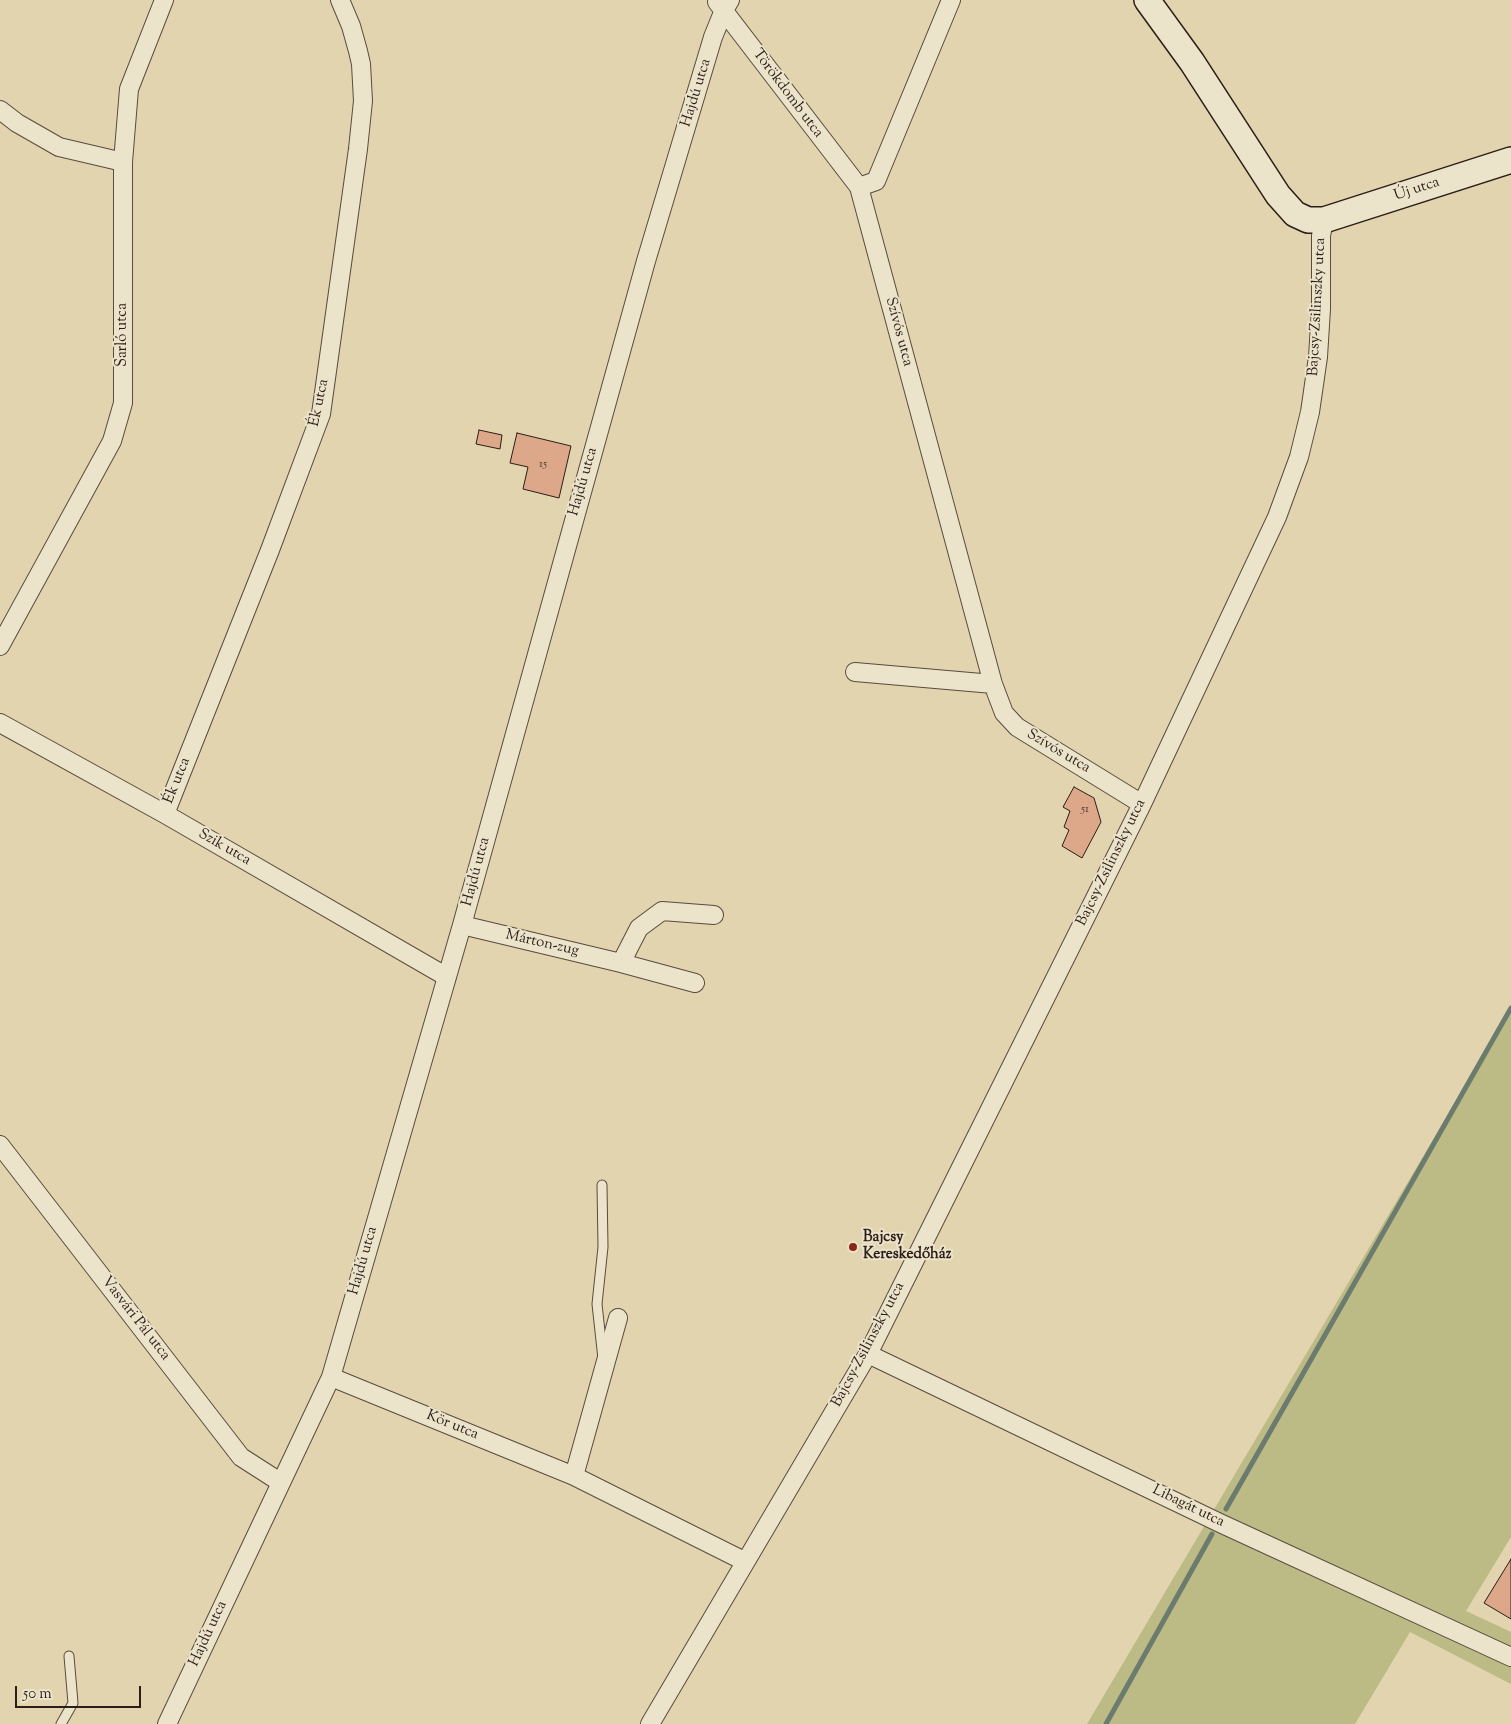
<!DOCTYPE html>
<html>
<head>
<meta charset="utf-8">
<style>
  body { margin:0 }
  #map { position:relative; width:1511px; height:1724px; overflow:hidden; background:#e2d4af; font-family:"Sorts Mill Goudy",serif }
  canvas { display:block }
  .scale { position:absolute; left:15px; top:1686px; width:126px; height:22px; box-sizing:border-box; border:2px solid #2b1d17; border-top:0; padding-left:6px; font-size:15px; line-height:18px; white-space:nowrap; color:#2b1d17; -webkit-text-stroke:4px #ece3cb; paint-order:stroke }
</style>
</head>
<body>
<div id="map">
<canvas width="1511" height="1724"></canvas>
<div class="scale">50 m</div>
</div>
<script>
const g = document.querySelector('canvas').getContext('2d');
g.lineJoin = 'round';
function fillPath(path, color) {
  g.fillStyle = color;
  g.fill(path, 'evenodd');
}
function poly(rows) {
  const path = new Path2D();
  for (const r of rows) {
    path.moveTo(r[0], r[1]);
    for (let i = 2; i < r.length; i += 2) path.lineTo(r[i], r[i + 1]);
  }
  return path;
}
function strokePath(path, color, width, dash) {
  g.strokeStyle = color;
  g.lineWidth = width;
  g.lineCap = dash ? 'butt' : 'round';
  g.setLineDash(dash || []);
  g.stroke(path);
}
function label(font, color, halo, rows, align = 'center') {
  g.font = font + ' "Sorts Mill Goudy",serif';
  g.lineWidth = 4;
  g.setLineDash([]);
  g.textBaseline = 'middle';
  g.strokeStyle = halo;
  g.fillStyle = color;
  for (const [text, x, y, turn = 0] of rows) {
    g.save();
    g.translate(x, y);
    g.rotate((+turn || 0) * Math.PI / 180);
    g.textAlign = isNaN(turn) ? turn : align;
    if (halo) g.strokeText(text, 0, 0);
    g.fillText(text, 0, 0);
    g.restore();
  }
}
fillPath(poly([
  [1511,1008,1511,1537,1466,1611,1511,1632,1511,1684,1410,1632,1355,1724,1087,1724]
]), '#bcba85');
strokePath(poly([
  [1226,1509,1511,1008],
  [1106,1724,1212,1534]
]), '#6b7b6d', 5);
const building = poly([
  [479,430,502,435,500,449,476,444,479,430],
  [517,433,571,446,559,498,523,489,528,467,510,463,517,433],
  [1074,787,1094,798,1101,822,1082,858,1062,846,1069,830,1064,827,1070,811,1063,807,1074,787],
  [1511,1559,1511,1619,1484,1603,1511,1559]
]);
fillPath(building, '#dda889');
strokePath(building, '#2b1d17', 1);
const lane = poly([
  [602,1185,603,1247,597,1304,603,1359],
  [61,1724,73,1703,69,1656]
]);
const street = poly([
  [717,2,859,187,993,684,1004,713,1017,727,1142,804],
  [0,110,17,123,59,147,123,162],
  [859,187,876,181,951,0],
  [0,646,112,441,123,403,123,162,129,89,164,0],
  [855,672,993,684],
  [0,723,165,814,447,977],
  [165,814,270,550,321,414,358,149,363,101,361,64,358,51,351,26,340,0],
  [462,925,621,963,695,983],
  [621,963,639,928,662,911,714,915],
  [0,1145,241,1457,280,1482],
  [868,1354,1222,1524,1511,1657],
  [331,1377,574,1476,744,1561],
  [574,1476,618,1318],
  [167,1724,331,1377,462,925,646,261,713,37,724,10,730,0],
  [650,1724,868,1354,1142,804,1277,517,1299,457,1310,412,1318,357,1321,309,1321,236,1324,220]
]);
const secondary = poly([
  [1147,0,1192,62,1278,195,1295,214,1308,220,1324,220,1511,160]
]);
strokePath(lane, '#594b3d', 11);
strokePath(street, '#594b3d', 20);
strokePath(secondary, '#2b1d17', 28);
strokePath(lane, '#ece3cb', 9);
strokePath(street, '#ece3cb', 18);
strokePath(secondary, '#ece3cb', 25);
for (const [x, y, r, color] of [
  [853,1247,5,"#8f2418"]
]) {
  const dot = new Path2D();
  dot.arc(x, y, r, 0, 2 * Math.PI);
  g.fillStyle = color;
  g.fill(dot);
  strokePath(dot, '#ece3cb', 2);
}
label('12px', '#584034', null, [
  ["15",543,465],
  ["51",1085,810]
]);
label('15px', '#2b1d17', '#ece3cb', [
  ["Hajdú utca",697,93,-73],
  ["Törökdomb utca",787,94,53],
  ["Új utca",1417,190,-18],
  ["Bajcsy-Zsilinszky utca",1318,307,-87],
  ["Szívós utca",898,332,75],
  ["Sarló utca",123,335,-90],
  ["Ék utca",320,403,-78],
  ["Hajdú utca",584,482,-74],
  ["Szívós utca",1058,752,31],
  ["Ék utca",178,781,-68],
  ["Szik utca",224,848,30],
  ["Bajcsy-Zsilinszky utca",1112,863,-64],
  ["Hajdú utca",477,872,-75],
  ["Márton-zug",542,944,13],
  ["Hajdú utca",364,1261,-74],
  ["Vasvári Pál utca",135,1319,52],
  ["Bajcsy-Zsilinszky utca",869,1345,-62],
  ["Kör utca",452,1426,22],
  ["Libagát utca",1188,1507,26],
  ["Hajdú utca",209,1634,-65]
]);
label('bold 15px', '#2b1d17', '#ece3cb', [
  ["Bajcsy",863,1238],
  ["Kereskedőház",863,1255]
], 'left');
</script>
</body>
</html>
